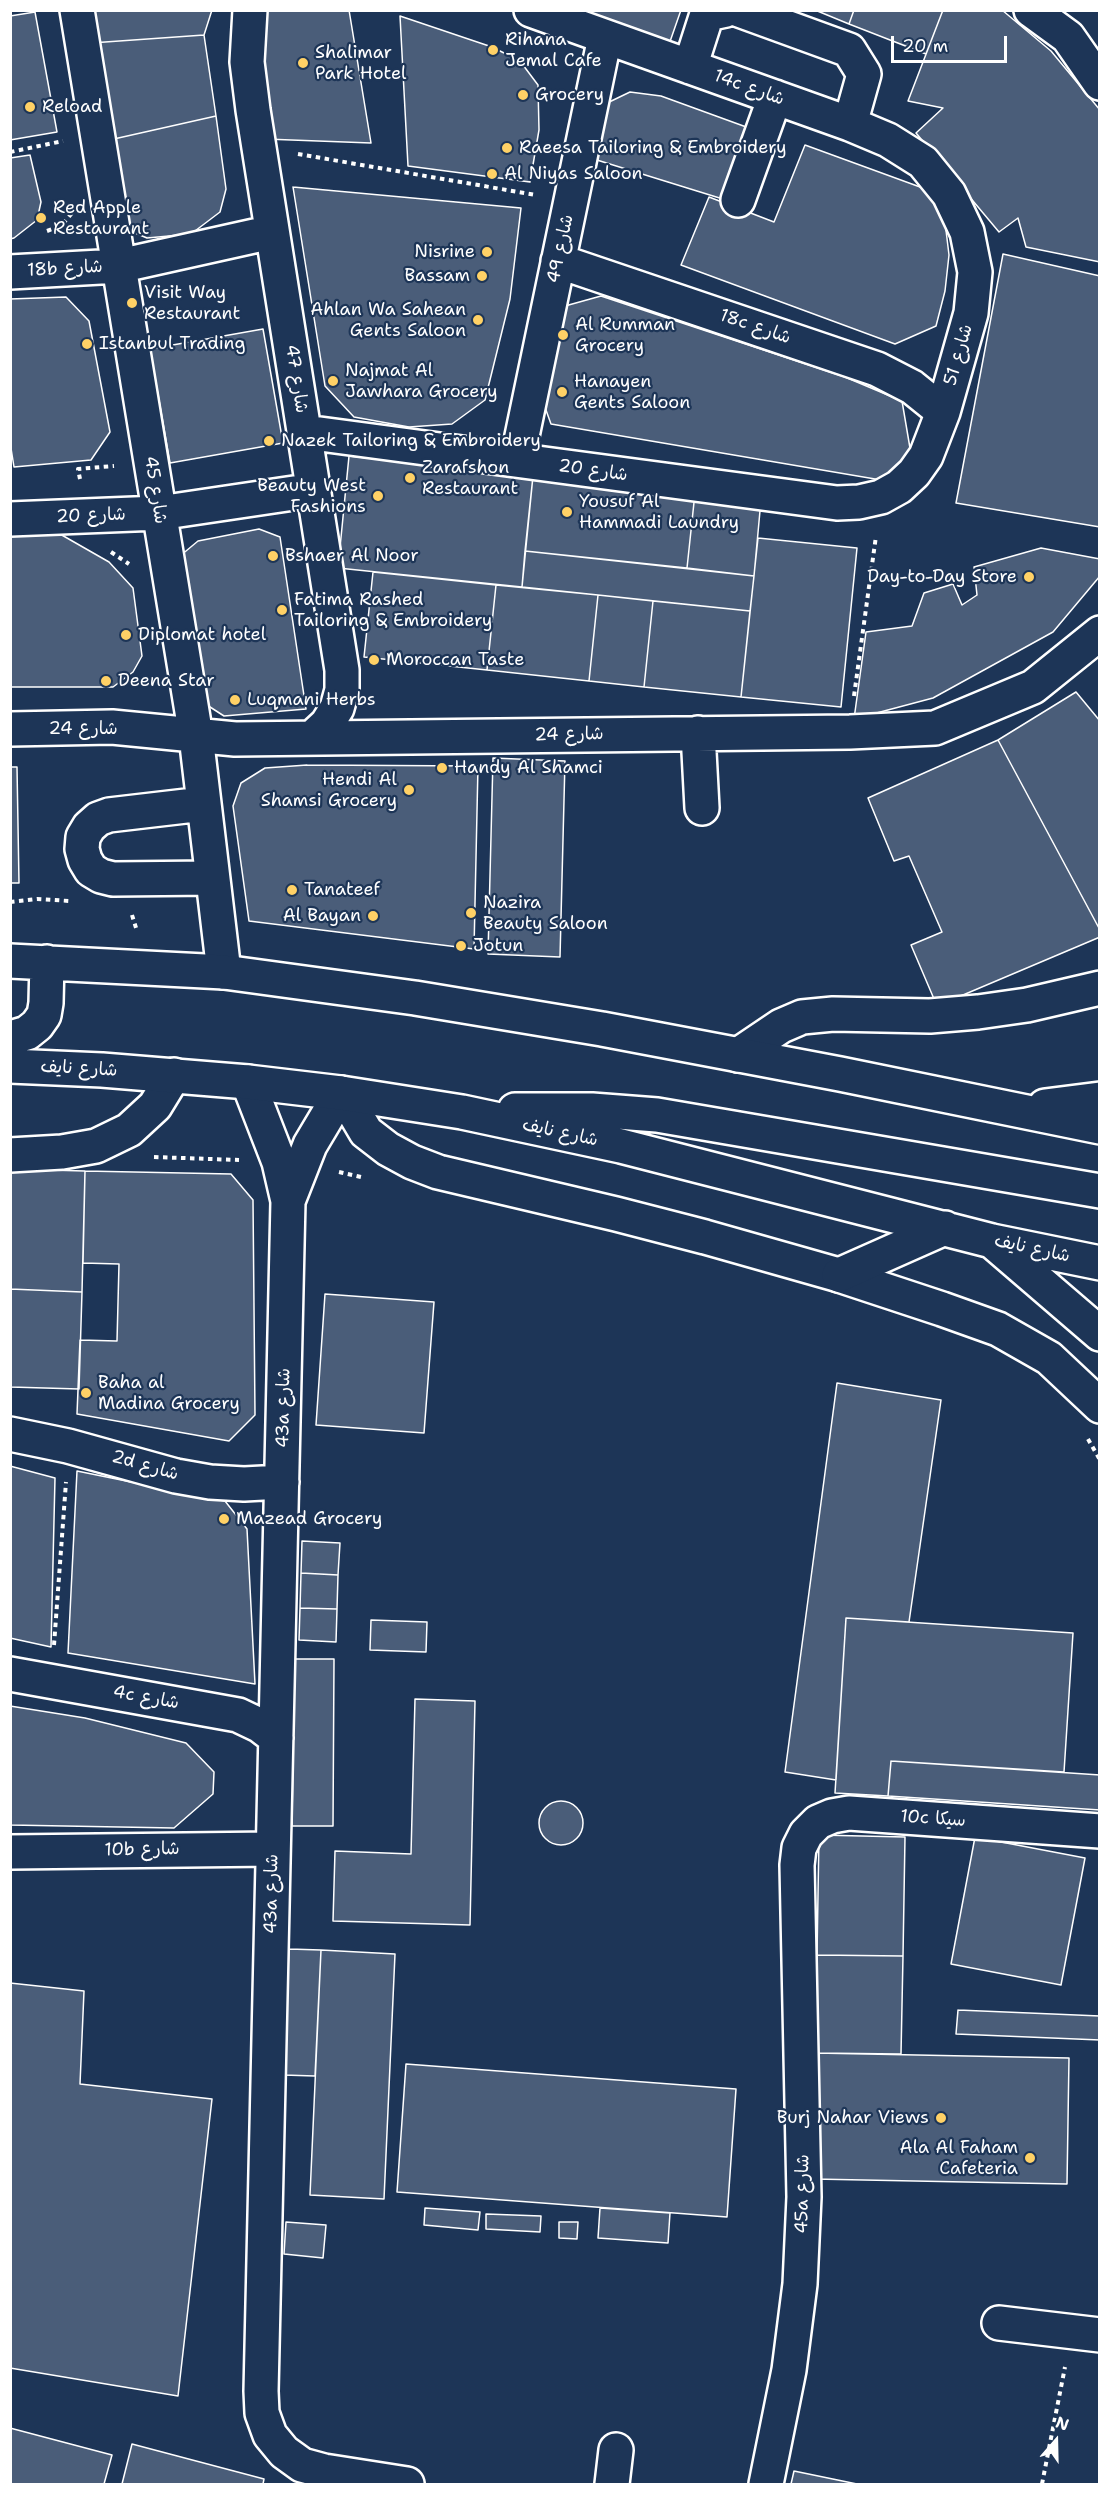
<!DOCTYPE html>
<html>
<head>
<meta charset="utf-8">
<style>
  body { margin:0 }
  #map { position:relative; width:1110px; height:2495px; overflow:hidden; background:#1d3557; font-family:"Shantell Sans",sans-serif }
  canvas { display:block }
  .frame { position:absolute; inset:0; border:12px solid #fff; pointer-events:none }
  .north { position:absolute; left:1026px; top:2411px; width:60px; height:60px; -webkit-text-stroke:4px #1d3557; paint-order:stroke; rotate:20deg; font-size:16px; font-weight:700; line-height:24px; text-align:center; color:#fff }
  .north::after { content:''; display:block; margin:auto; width:21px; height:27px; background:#fff; clip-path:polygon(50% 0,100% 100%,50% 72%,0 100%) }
  .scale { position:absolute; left:891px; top:36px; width:116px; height:27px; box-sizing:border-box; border:3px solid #fff; border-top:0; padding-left:8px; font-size:18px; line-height:21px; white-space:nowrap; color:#fff; -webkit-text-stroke:4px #1d3557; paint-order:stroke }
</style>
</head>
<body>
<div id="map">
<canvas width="1110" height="2495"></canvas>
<div class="frame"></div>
<div class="north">N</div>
<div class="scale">20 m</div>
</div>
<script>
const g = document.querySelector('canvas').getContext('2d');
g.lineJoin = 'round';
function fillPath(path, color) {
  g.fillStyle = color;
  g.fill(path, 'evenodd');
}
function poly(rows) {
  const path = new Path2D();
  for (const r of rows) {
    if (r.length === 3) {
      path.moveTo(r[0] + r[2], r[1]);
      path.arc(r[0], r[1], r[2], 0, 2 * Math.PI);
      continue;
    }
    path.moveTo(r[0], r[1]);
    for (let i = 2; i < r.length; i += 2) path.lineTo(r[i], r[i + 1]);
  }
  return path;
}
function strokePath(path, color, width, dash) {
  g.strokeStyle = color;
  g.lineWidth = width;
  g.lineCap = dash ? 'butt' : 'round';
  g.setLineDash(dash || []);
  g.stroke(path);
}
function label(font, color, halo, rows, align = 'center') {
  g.font = font + ' "Shantell Sans","Playpen Sans Arabic",sans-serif';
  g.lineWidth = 4.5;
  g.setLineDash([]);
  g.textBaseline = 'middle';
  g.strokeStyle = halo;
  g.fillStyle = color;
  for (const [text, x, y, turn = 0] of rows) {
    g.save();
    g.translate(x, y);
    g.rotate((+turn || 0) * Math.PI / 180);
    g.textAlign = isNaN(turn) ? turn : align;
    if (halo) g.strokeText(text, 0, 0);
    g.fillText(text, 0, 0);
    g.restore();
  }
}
const building = poly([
  [87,10,212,10,204,35,91,43,87,10],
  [258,10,349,10,371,143,265,139,258,10],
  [544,10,681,10,666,53,544,10],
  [815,10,854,10,849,24,815,10],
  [854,10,943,10,926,54,849,24,854,10],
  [943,10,1002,10,1051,51,1100,110,1100,262,1026,247,1018,218,999,232,916,133,943,108,908,101,943,10],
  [35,12,57,132,10,140,10,16,35,12],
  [400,16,492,47,520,61,538,85,539,130,530,182,408,166,400,16],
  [204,35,216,116,105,141,91,43,204,35],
  [630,92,661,96,749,128,726,200,584,156,603,105,630,92],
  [216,116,226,189,220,212,191,234,147,238,116,225,105,141,216,116],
  [805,145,931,191,945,222,949,255,945,291,936,326,895,344,681,265,709,197,774,222,805,145],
  [30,155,41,202,37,220,14,238,10,239,10,158,30,155],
  [293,187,521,208,510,299,485,400,452,424,409,427,354,417,325,386,293,187],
  [1003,254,1100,276,1100,527,956,503,1003,254],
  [601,296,845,377,902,401,911,454,881,480,551,424,542,399,565,306,601,296],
  [66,297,89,321,110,432,91,460,14,467,10,442,10,299,66,297],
  [263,329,283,443,170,463,150,349,263,329],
  [349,456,533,476,522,587,338,568,349,456],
  [533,476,695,493,687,568,525,551,533,476],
  [695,493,761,500,754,576,687,568,695,493],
  [259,529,280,537,306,709,224,716,196,698,174,561,198,541,259,529],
  [53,530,109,562,133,588,142,656,133,672,113,687,10,687,10,533,53,530],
  [758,538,857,548,841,707,741,697,758,538],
  [1041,548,1100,559,1100,576,1053,632,933,698,854,719,866,632,912,626,924,593,953,584,962,605,977,595,974,567,1041,548],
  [525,551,754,576,750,611,522,587,525,551],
  [373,572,496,585,487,670,364,657,373,572],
  [496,585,598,595,589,681,487,670,496,585],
  [598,595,653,601,644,687,589,681,598,595],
  [653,601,750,611,741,697,644,687,653,601],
  [1076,692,1100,721,1100,930,998,740,1076,692],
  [998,740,1100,930,1100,937,937,1006,911,945,942,932,909,856,894,861,868,798,998,740],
  [493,758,565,761,560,957,488,954,493,758],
  [307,765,478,766,474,949,249,921,233,806,241,783,265,768,307,765],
  [10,767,17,767,19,883,10,883,10,767],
  [10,1169,85,1171,82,1292,10,1289,10,1169],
  [85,1171,231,1174,253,1200,255,1415,229,1441,77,1414,80,1340,117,1341,119,1264,83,1263,85,1171],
  [10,1289,82,1292,79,1389,10,1387,10,1289],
  [325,1294,434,1302,424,1433,316,1425,325,1294],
  [837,1383,941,1400,909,1622,846,1618,836,1780,785,1772,837,1383],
  [10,1466,55,1478,51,1647,10,1638,10,1466],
  [77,1471,225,1501,247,1529,255,1684,68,1653,77,1471],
  [302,1541,340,1543,338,1575,301,1573,302,1541],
  [301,1573,338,1575,337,1609,300,1608,301,1573],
  [300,1608,337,1609,336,1642,299,1640,300,1608],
  [846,1618,1073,1633,1064,1772,891,1761,888,1796,835,1793,846,1618],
  [371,1620,427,1622,426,1652,370,1650,371,1620],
  [294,1659,334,1659,333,1826,292,1826,294,1659],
  [415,1699,475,1701,470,1925,333,1921,335,1851,411,1854,415,1699],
  [10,1706,85,1718,186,1743,214,1772,213,1794,174,1828,10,1825,10,1706],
  [891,1761,1100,1775,1100,1810,888,1796,891,1761],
  [561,1823,22],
  [819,1835,905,1837,903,1956,817,1955,819,1835],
  [975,1837,1085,1858,1061,1985,951,1964,975,1837],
  [289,1949,321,1950,315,2076,283,2075,289,1949],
  [321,1950,395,1954,384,2199,310,2195,321,1950],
  [817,1955,903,1956,901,2054,815,2053,817,1955],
  [10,1983,84,1991,80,2084,212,2099,178,2396,10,2368,10,1983],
  [958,2010,1100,2016,1100,2040,956,2034,958,2010],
  [815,2053,1069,2058,1067,2184,813,2179,815,2053],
  [406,2064,736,2089,727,2217,397,2192,406,2064],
  [425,2208,480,2212,478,2230,424,2225,425,2208],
  [600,2208,670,2213,668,2243,598,2238,600,2208],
  [486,2214,541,2216,540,2232,486,2229,486,2214],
  [286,2222,326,2225,323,2258,284,2254,286,2222],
  [559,2222,578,2222,577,2239,559,2238,559,2222],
  [10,2428,112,2455,104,2484,10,2484,10,2428],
  [132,2444,264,2479,263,2484,122,2484,132,2444],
  [794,2471,857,2484,791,2484,794,2471]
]);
fillPath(building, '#4a5d79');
strokePath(building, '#fff', 1.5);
const minor = poly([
  [77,10,196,736,224,972],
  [250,10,247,62,253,110,342,670,342,690,337,708,327,724,313,737],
  [739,10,849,50,864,74,850,124],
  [1031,10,1068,37,1100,83],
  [690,67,707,14,726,10],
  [738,200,775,97],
  [558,261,877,369,912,387,943,412],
  [10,272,119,266,272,232],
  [305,432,837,503,859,502,881,497,899,487,914,473,926,456,943,412,971,313,975,272,967,232,949,194,923,162,888,140,850,124,531,10],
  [517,460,605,37],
  [10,519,159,513,314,490],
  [10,729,112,727,235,739,850,732,935,728,1033,687,1100,633],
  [698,733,702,808],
  [203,804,109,815,98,819,89,827,83,837,82,849,85,860,91,870,101,876,113,879,212,878],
  [738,1055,781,1026,802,1017,833,1014,930,1016,978,1012,1027,1005,1100,988],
  [248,1082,279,1162,288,1201,261,2391,262,2413,270,2435,284,2452,302,2465,324,2471,407,2484],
  [349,1095,353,1110,366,1132,388,1149,412,1162,438,1172,616,1214,705,1237,839,1275,942,1309,998,1329,1049,1358,1100,1406],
  [10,1155,62,1152,96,1146,129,1130,155,1106,174,1075],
  [288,1201,310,1145,341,1093],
  [10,1434,68,1446,176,1476,210,1482,244,1484,282,1482],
  [10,1674,238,1715,259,1725,276,1738],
  [10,1852,273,1849],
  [999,2323,1100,2335],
  [612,2484,616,2450],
  [766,2484,789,2370,800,2284,804,2197,797,1865,799,1848,806,1834,818,1822,832,1816,849,1813,1100,1831]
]);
const major = poly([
  [10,961,224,972,415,998,602,1029,840,1074,1100,1127],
  [10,1038,27,1033,37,1025,44,1015,46,1003,47,962],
  [10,1066,102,1070,248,1082,341,1093,462,1112,621,1146,992,1241,1100,1263],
  [1045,1106,1100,1099],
  [515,1110,592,1110,657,1115,1100,1191],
  [993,1242,1100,1334],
  [839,1275,945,1228]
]);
strokePath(minor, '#fff', 38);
strokePath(major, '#fff', 38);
strokePath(poly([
  [10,152,63,141],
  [298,154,536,195],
  [47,231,61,226,72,213],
  [80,479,78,469,114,466],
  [111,552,129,564],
  [854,696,876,536],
  [10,902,37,899,70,901],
  [132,915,137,931],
  [154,1157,239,1160],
  [339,1172,361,1177],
  [1088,1439,1100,1460],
  [54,1645,66,1482],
  [1042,2484,1065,2367]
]), '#fff', 4, [4.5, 4.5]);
strokePath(minor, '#1d3557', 33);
strokePath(major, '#1d3557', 33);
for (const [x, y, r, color] of [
  [493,50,6,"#ffd166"],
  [303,63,6,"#ffd166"],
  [523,95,6,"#ffd166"],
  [30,107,6,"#ffd166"],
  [507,148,6,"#ffd166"],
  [492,174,6,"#ffd166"],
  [41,218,6,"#ffd166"],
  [487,252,6,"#ffd166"],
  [482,276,6,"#ffd166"],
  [132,303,6,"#ffd166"],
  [478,320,6,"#ffd166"],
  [563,335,6,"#ffd166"],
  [87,344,6,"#ffd166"],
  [333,381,6,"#ffd166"],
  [562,392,6,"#ffd166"],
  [269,441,6,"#ffd166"],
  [410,478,6,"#ffd166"],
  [378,496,6,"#ffd166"],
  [567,512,6,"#ffd166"],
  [273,556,6,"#ffd166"],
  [1029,577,6,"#ffd166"],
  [282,610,6,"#ffd166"],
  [126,635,6,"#ffd166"],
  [374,660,6,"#ffd166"],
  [106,681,6,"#ffd166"],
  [235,700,6,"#ffd166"],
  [442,768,6,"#ffd166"],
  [409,790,6,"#ffd166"],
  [292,890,6,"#ffd166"],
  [471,913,6,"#ffd166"],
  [373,916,6,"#ffd166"],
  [461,946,6,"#ffd166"],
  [86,1393,6,"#ffd166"],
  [224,1519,6,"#ffd166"],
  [941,2118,6,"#ffd166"],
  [1030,2158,6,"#ffd166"]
]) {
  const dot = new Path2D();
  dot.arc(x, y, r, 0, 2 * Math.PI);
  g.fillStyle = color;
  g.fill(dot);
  strokePath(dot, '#1d3557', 2);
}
label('18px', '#fff', '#1d3557', [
  ["Rihana",505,40],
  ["Jemal Cafe",505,61],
  ["Shalimar",315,53],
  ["Park Hotel",315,74],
  ["Grocery",535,95],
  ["Reload",42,107],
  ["Raeesa Tailoring & Embroidery",519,148],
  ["Al Niyas Saloon",504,174],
  ["Red Apple",53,208],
  ["Restaurant",53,229],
  ["Nisrine",475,252,"right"],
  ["Bassam",470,276,"right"],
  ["Visit Way",144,293],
  ["Restaurant",144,314],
  ["Ahlan Wa Sahean",466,310,"right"],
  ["Gents Saloon",466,331,"right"],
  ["Al Rumman",575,325],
  ["Grocery",575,346],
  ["Istanbul Trading",99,344],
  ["Najmat Al",345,371],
  ["Jawhara Grocery",345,392],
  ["Hanayen",574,382],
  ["Gents Saloon",574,403],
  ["Nazek Tailoring & Embroidery",281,441],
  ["Zarafshon",422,468],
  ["Restaurant",422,489],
  ["Beauty West",366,486,"right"],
  ["Fashions",366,507,"right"],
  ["Yousuf Al",579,502],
  ["Hammadi Laundry",579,523],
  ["Bshaer Al Noor",285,556],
  ["Day-to-Day Store",1017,577,"right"],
  ["Fatima Rashed",294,600],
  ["Tailoring & Embroidery",294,621],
  ["Diplomat hotel",138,635],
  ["Moroccan Taste",386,660],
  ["Deena Star",118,681],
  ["Luqmani Herbs",247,700],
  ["Handy Al Shamci",454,768],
  ["Hendi Al",397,780,"right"],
  ["Shamsi Grocery",397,801,"right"],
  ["Tanateef",304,890],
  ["Nazira",483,903],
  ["Beauty Saloon",483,924],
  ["Al Bayan",361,916,"right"],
  ["Jotun",473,946],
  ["Baha al",98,1383],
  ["Madina Grocery",98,1404],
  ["Mazead Grocery",236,1519],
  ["Burj Nahar Views",929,2118,"right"],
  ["Ala Al Faham",1018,2148,"right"],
  ["Cafeteria",1018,2169,"right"]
], 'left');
label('18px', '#fff', '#1d3557', [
  ["14c شارع",749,88,20],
  ["شارع 49",561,249,-78],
  ["18b شارع",65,269,-3],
  ["18c شارع",755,327,19],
  ["شارع 51",959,355,-74],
  ["شارع 47",296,379,81],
  ["شارع 20",593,471,8],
  ["شارع 45",155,490,81],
  ["شارع 20",91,516,-2],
  ["شارع 24",83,729],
  ["شارع 24",569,735,-1],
  ["شارع نايف",79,1069,3],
  ["شارع نايف",560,1133,12],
  ["شارع نايف",1032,1249,12],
  ["43a شارع",284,1408,-89],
  ["2d شارع",145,1466,16],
  ["4c شارع",146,1698,10],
  ["10c سيكا",933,1819,4],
  ["10b شارع",142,1850,-1],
  ["43a شارع",272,1894,-89],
  ["45a شارع",803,2194,-89]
]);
</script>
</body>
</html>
